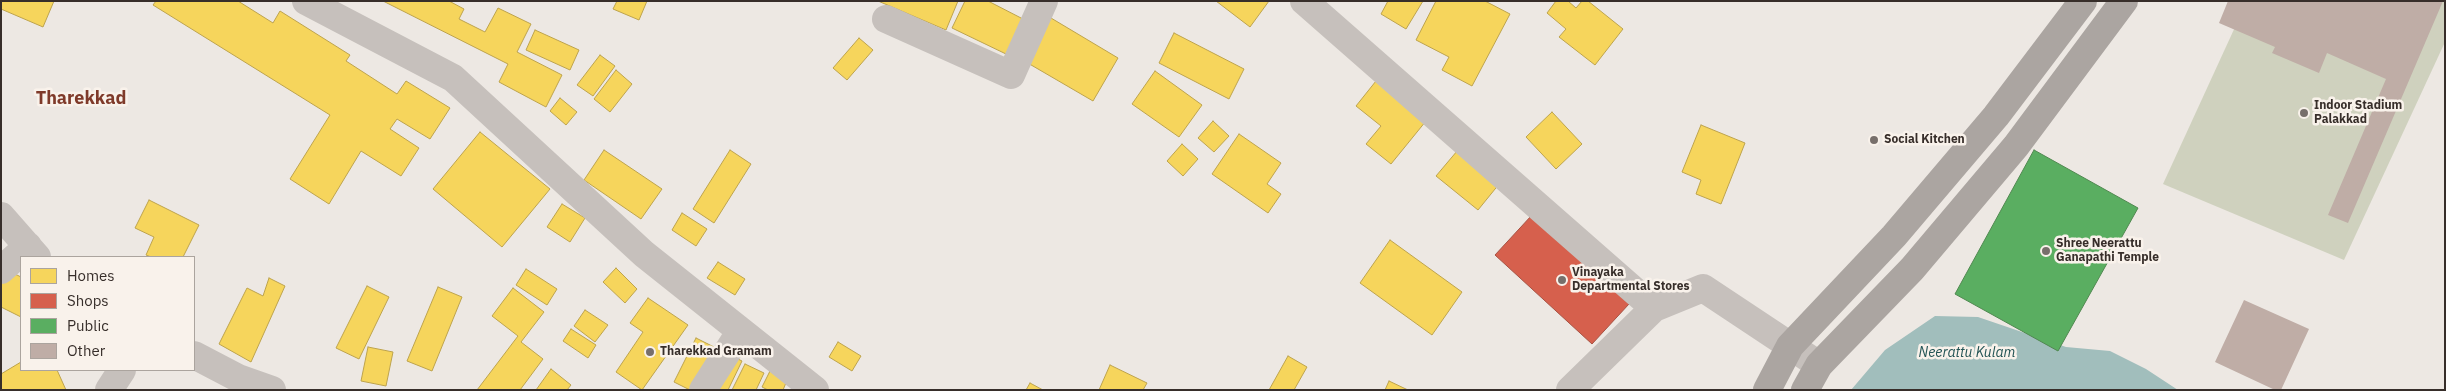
<!DOCTYPE html>
<html>
<head>
<meta charset="utf-8">
<style>
  body { margin:0 }
  #map { position:relative; width:2446px; height:391px; overflow:hidden; background:#ede8e3; font-family:"IBM Plex Sans",sans-serif }
  canvas { display:block }
  .frame { position:absolute; inset:0; border:2px solid #372e2a; pointer-events:none }
  .legend { position:absolute; left:20px; top:256px; width:175px; height:115px; box-sizing:border-box; background:#f9f2eb; border:1px solid #aba49e; margin:0; padding:6px 9px; list-style:none; font-size:15px; color:#372e2a }
  .legend li { display:flex; align-items:center; gap:10px; height:25px }
  .legend b { width:25px; border:1px solid #aba49e }
</style>
</head>
<body>
<div id="map">
<canvas width="2446" height="391"></canvas>
<div class="frame"></div>
<ul class="legend">
<li><b style="height:14px;background:#f6d55c"></b>Homes</li>
<li><b style="height:14px;background:#d6604d"></b>Shops</li>
<li><b style="height:14px;background:#5aae61"></b>Public</li>
<li><b style="height:14px;background:#bfada6"></b>Other</li>
</ul>
</div>
<script>
const g = document.querySelector('canvas').getContext('2d');
g.lineJoin = 'round';
function fillPath(path, color) {
  g.fillStyle = color;
  g.fill(path, 'evenodd');
}
function poly(rows) {
  const path = new Path2D();
  for (const r of rows) {
    path.moveTo(r[0], r[1]);
    for (let i = 2; i < r.length; i += 2) path.lineTo(r[i], r[i + 1]);
  }
  return path;
}
function strokePath(path, color, width, dash) {
  g.strokeStyle = color;
  g.lineWidth = width;
  g.lineCap = dash ? 'butt' : 'round';
  g.setLineDash(dash || []);
  g.stroke(path);
}
function label(font, color, halo, rows, align = 'center') {
  g.font = font + ' "IBM Plex Sans",sans-serif';
  g.lineWidth = 5;
  g.setLineDash([]);
  g.textBaseline = 'middle';
  g.strokeStyle = halo;
  g.fillStyle = color;
  for (const [text, x, y, turn = 0] of rows) {
    g.save();
    g.translate(x, y);
    g.rotate((+turn || 0) * Math.PI / 180);
    g.textAlign = isNaN(turn) ? turn : align;
    if (halo) g.strokeText(text, 0, 0);
    g.fillText(text, 0, 0);
    g.restore();
  }
}
fillPath(poly([
  [2247,1,2445,1,2445,42,2344,260,2163,184]
]), '#cfd1be');
fillPath(poly([
  [1935,316,1978,317,2066,347,2110,351,2146,369,2178,390,1851,390,1885,350]
]), '#a1bebc');
const homes = poly([
  [1,1,54,1,43,27,1,9,1,1],
  [156,1,238,1,273,23,280,11,350,55,346,61,397,94,406,81,450,108,430,139,397,119,390,129,419,148,401,176,361,151,329,204,290,179,330,115,153,5,156,1],
  [383,1,449,1,464,9,459,19,485,32,498,8,531,24,517,52,562,75,546,107,499,82,508,64,383,1],
  [617,1,647,1,639,20,613,9,617,1],
  [878,1,958,1,946,30,878,1],
  [965,1,988,1,1023,19,1006,54,952,28,965,1],
  [1216,1,1269,1,1250,27,1216,1],
  [1388,1,1423,1,1406,29,1381,14,1388,1],
  [1436,1,1485,1,1510,14,1472,86,1442,70,1449,57,1416,40,1436,1],
  [1556,1,1568,1,1576,8,1582,1,1588,1,1623,29,1595,65,1559,37,1566,29,1547,13,1556,1],
  [1051,18,1118,58,1093,101,1026,62,1051,18],
  [535,30,579,50,570,70,526,50,535,30],
  [1174,33,1244,69,1229,99,1159,63,1174,33],
  [859,38,873,50,847,80,833,68,859,38],
  [600,55,615,66,593,96,577,85,600,55],
  [616,70,632,84,610,112,594,99,616,70],
  [1155,71,1202,105,1179,137,1132,104,1155,71],
  [1376,81,1426,121,1391,164,1366,144,1381,126,1356,106,1376,81],
  [560,98,577,112,566,125,550,111,560,98],
  [1552,112,1582,144,1556,169,1526,137,1552,112],
  [1213,121,1229,136,1214,152,1198,138,1213,121],
  [1701,125,1745,143,1721,204,1696,194,1701,180,1682,172,1701,125],
  [480,132,550,189,502,247,433,189,480,132],
  [1239,134,1281,163,1267,184,1281,194,1268,213,1212,174,1239,134],
  [1182,144,1198,159,1183,176,1167,161,1182,144],
  [1463,144,1504,178,1478,210,1436,176,1463,144],
  [604,150,662,189,641,219,584,180,604,150],
  [730,150,751,164,714,223,693,209,730,150],
  [149,200,199,225,183,257,151,257,146,255,154,237,135,228,149,200],
  [562,204,585,218,570,242,547,227,562,204],
  [682,213,707,229,696,246,672,230,682,213],
  [1390,240,1462,292,1432,335,1360,283,1390,240],
  [718,262,745,279,735,295,707,278,718,262],
  [616,268,637,289,625,303,603,282,616,268],
  [526,269,557,289,547,305,516,285,526,269],
  [7,270,21,277,21,317,1,307,1,281,7,270],
  [269,278,285,286,251,362,219,344,247,288,263,296,269,278],
  [367,286,389,297,359,359,336,348,367,286],
  [438,287,462,297,432,371,407,361,438,287],
  [513,288,544,312,521,342,543,359,520,390,477,390,518,336,492,316,513,288],
  [648,298,688,325,642,390,616,372,643,332,630,323,648,298],
  [585,310,608,325,595,342,574,326,585,310],
  [571,329,596,345,588,358,563,341,571,329],
  [696,338,742,361,728,390,690,390,674,382,696,338],
  [838,342,861,356,852,371,829,357,838,342],
  [368,347,393,352,386,386,361,381,368,347],
  [1288,356,1307,367,1294,390,1269,390,1288,356],
  [21,362,21,370,57,370,66,390,1,390,1,374,21,362],
  [745,364,764,373,756,390,732,390,745,364],
  [1110,365,1147,383,1143,390,1099,390,1110,365],
  [551,369,571,385,567,390,536,390,551,369],
  [771,369,788,378,783,390,768,390,762,387,771,369],
  [1389,381,1408,390,1385,390,1389,381],
  [1030,383,1043,390,1026,390,1030,383]
]);
fillPath(homes, '#f6d55c');
strokePath(homes, '#bda34d', 1);
const shops = poly([
  [1532,215,1629,304,1592,344,1495,255,1532,215]
]);
fillPath(shops, '#d6604d');
strokePath(shops, '#a65142', 1);
const public = poly([
  [2034,150,2138,208,2058,351,1955,294,2034,150]
]);
fillPath(public, '#5aae61');
strokePath(public, '#508850', 1);
fillPath(poly([
  [2228,1,2443,1,2348,223,2328,215,2386,79,2327,53,2319,73,2272,53,2275,47,2219,23],
  [2244,300,2309,329,2281,390,2275,390,2215,362]
]), '#bfada6');
strokePath(poly([
  [306,1,453,78,644,254,815,390],
  [1304,1,1654,308],
  [886,19,1011,75,1044,1],
  [1,216,37,257],
  [1,270,28,246],
  [194,355,238,378,272,390],
  [109,390,122,370],
  [703,390,740,332],
  [1570,390,1654,308,1703,288,1819,365]
]), '#c6c0bc', 28);
strokePath(poly([
  [1767,390,1790,346,1894,236,1996,116,2083,1],
  [1805,390,1819,365,1912,269,2016,146,2124,1]
]), '#aba5a1', 28);
for (const [x, y, r, color] of [
  [2304,113,5,"#776f6b"],
  [1874,140,5,"#776f6b"],
  [2046,251,5,"#776f6b"],
  [1562,280,5,"#776f6b"],
  [650,352,5,"#776f6b"]
]) {
  const dot = new Path2D();
  dot.arc(x, y, r, 0, 2 * Math.PI);
  g.fillStyle = color;
  g.fill(dot);
  strokePath(dot, '#f9f2eb', 2);
}
label('bold 12px', '#372e2a', '#f9f2eb', [
  ["Indoor Stadium",2314,106],
  ["Palakkad",2314,120],
  ["Social Kitchen",1884,140],
  ["Shree Neerattu",2056,244],
  ["Ganapathi Temple",2056,258],
  ["Vinayaka",1572,273],
  ["Departmental Stores",1572,287],
  ["Tharekkad Gramam",660,352]
], 'left');
label('italic 14px', '#235455', '#f9f2eb', [
  ["Neerattu Kulam",1967,353]
]);
label('bold 18px', '#7f3a2a', '#f9f2eb', [
  ["Tharekkad",81,99]
]);
</script>
</body>
</html>
